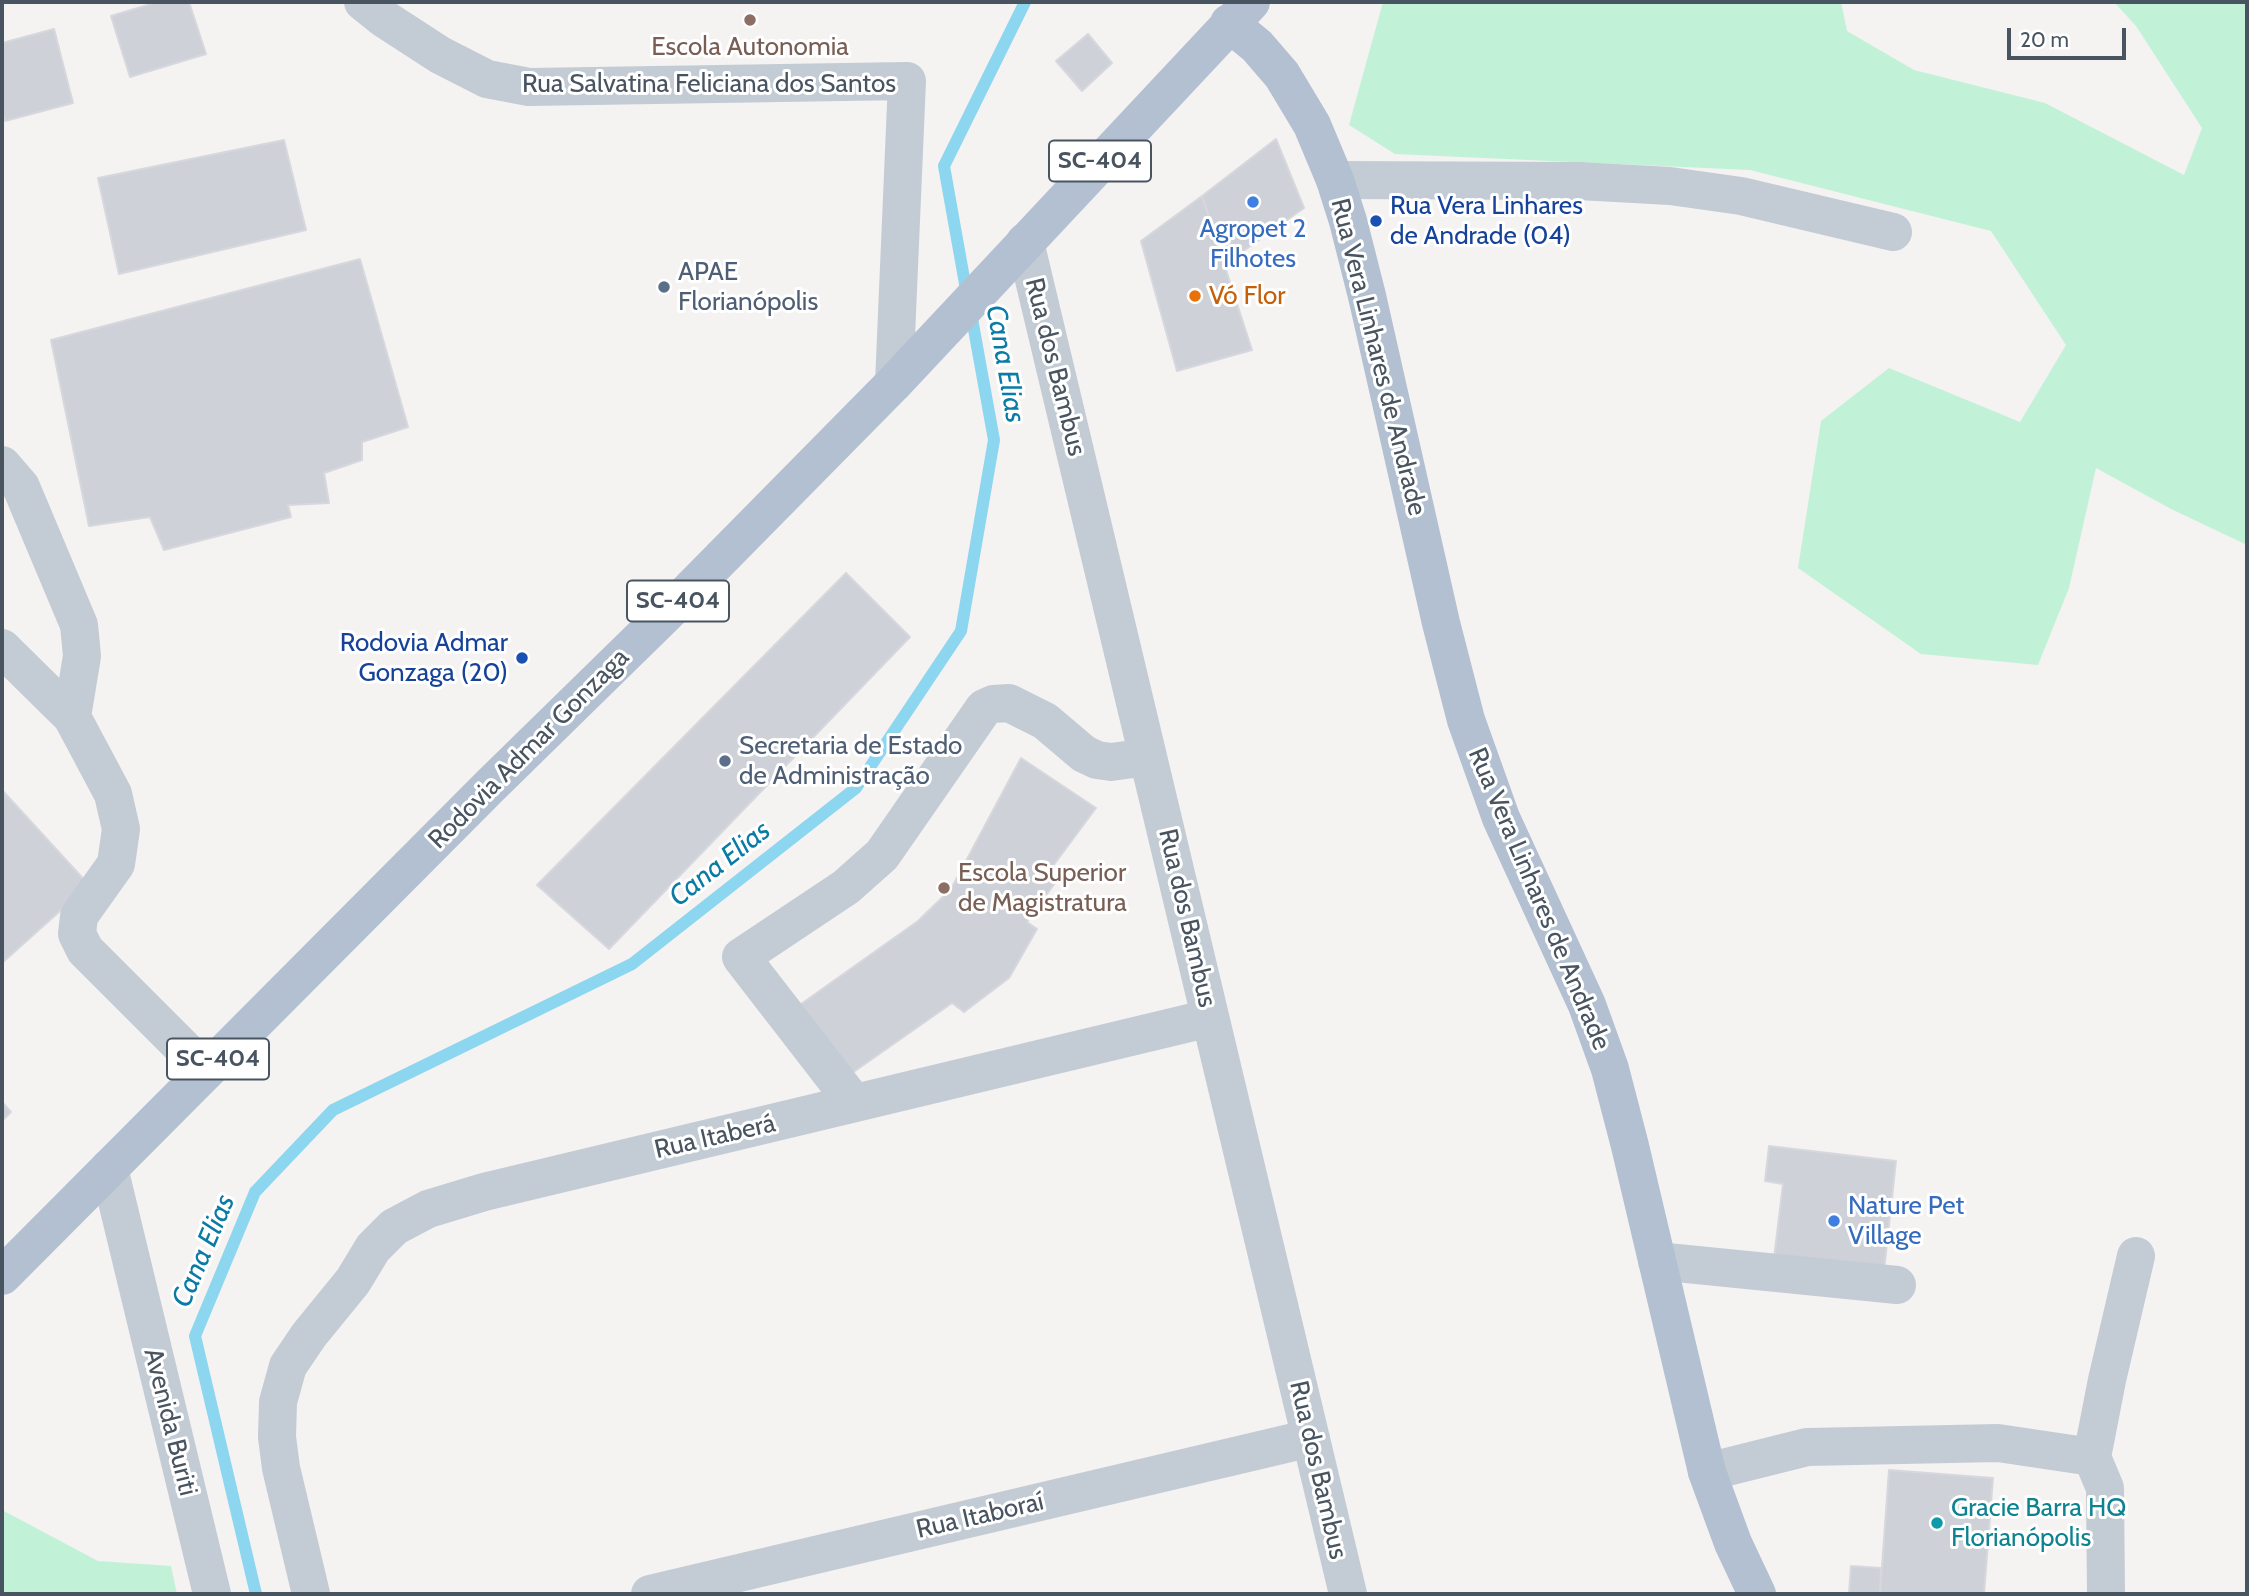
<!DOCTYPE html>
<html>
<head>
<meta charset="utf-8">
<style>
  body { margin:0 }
  #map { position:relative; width:2249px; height:1596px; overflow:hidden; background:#f5f2f2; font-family:Cabin,sans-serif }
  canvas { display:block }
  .frame { position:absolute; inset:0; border:4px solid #495461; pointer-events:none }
  .scale { position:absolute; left:2007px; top:28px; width:119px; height:32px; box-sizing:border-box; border:4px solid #495461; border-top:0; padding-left:9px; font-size:21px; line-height:24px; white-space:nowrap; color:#495461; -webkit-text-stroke:5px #fff; paint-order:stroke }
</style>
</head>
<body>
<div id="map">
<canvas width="2249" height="1596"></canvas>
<div class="frame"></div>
<div class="scale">20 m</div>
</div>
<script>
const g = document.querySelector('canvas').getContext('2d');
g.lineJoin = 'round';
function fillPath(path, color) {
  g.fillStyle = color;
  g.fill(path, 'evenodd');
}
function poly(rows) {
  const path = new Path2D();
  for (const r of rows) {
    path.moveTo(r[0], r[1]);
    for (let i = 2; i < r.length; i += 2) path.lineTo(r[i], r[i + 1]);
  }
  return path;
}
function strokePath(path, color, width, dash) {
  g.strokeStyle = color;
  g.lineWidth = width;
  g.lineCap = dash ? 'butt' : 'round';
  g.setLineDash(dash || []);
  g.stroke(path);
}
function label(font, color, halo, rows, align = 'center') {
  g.font = font + ' Cabin,sans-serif';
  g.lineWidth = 6;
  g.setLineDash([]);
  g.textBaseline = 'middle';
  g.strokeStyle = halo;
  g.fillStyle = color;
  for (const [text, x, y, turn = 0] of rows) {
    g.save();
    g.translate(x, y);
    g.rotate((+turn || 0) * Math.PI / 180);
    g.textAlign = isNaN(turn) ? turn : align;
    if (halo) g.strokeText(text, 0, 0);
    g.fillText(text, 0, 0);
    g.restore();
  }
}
fillPath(poly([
  [1383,2,1841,2,1847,31,1914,70,2045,103,2184,175,2202,128,2136,26,2114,2,2247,2,2247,545,2171,509,2096,468,2069,588,2038,665,1921,654,1798,568,1821,421,1889,368,2020,422,2066,345,1991,231,1750,170,1395,154,1349,125],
  [2,1510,98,1561,171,1566,177,1594,2,1594]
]), '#c1f2d7');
strokePath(poly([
  [967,295,944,166,1025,2],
  [256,1594,195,1336,255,1192,333,1110,632,964,856,788,961,631,994,440,971,313]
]), '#8dd6ef', 12);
const building = poly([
  [158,2,189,2,206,54,130,77,111,16,158,2],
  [54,29,73,103,5,121,2,110,2,43,54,29],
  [1088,34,1112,63,1082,91,1056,61,1088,34],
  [1276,139,1304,208,1225,264,1202,196,1276,139],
  [284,140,306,230,119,274,98,178,284,140],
  [1202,196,1252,350,1177,371,1141,241,1202,196],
  [360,259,408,427,362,442,362,460,324,473,329,503,288,505,291,517,164,550,150,517,89,526,51,340,360,259],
  [846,573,910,637,609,949,537,885,846,573],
  [1021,758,1096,808,1050,870,1060,876,1027,922,1037,929,1009,978,964,1012,952,1003,845,1078,794,1009,918,921,951,889,1021,758],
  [2,790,89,885,2,963,2,790],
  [2,1102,11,1112,2,1121,2,1102],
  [1769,1146,1896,1161,1884,1271,1774,1258,1783,1184,1765,1181,1769,1146],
  [1889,1470,1993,1478,1984,1594,1880,1594,1889,1470],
  [1851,1566,1881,1568,1880,1594,1849,1594,1851,1566]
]);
fillPath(building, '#ced1d7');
strokePath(building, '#d6d8de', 2);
strokePath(poly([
  [363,2,383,18,440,55,487,79,529,87,907,81,894,383],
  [1335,180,1579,181,1670,186,1741,196,1893,232],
  [1025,242,1348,1594],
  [2,465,21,487,79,625,82,656,72,717],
  [2,648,72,717,113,794,121,829,116,864,79,916,77,934,85,950,206,1071],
  [854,1103,741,957,846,887,882,855,984,708,993,704,1009,703,1045,721,1084,754,1097,760,1111,762,1148,757],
  [109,1168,212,1594],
  [1657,1261,1897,1285],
  [2092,1457,2107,1380,2136,1256],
  [1707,1472,1807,1447,1998,1443,2092,1457,2105,1488,2106,1594],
  [311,1594,281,1468,277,1437,278,1402,288,1366,309,1335,353,1281,373,1248,394,1227,428,1209,484,1192,1210,1018],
  [650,1594,1311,1438]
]), '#c3ccd4', 38);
strokePath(poly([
  [1229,23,1257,46,1282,75,1312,125,1335,180,1348,221,1367,296,1441,623,1466,720,1501,818,1587,1005,1610,1069,1630,1146,1707,1472,1733,1543,1757,1594],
  [2,1276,490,786,677,603,894,383,1251,2]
]), '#b2c0d1', 38);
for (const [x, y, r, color] of [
  [750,20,7,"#8d6e63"],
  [1253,202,7,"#3f7fe0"],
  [1376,221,7,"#1a4fb4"],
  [664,287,7,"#5c6f8a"],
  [1195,296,7,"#e8710a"],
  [522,658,7,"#1a4fb4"],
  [725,761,7,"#5c6f8a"],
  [944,888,7,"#8d6e63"],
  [1834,1221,7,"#3f7fe0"],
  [1937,1523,7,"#0f9aa8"]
]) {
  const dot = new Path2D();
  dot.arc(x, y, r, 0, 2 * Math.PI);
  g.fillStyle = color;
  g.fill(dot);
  strokePath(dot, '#fff', 2.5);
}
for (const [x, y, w] of [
  [1100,161,102],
  [678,601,102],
  [218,1059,102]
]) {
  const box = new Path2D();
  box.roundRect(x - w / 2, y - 20.5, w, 41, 5);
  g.fillStyle = '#fff';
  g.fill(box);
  strokePath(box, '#495461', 2);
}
label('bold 24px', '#495461', null, [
  ["SC-404",1100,161],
  ["SC-404",678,601],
  ["SC-404",218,1059]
]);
label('26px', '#785e54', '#fff', [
  ["Escola Autonomia",750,47],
  ["Escola Superior",958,873,"left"],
  ["de Magistratura",958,903,"left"]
]);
label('26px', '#495461', '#fff', [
  ["Rua Salvatina Feliciana dos Santos",709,84],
  ["Rua Vera Linhares de Andrade",1378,357,76],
  ["Rua dos Bambus",1055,367,76],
  ["Rodovia Admar Gonzaga",529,749,-45],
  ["Rua Vera Linhares de Andrade",1539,899,67],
  ["Rua dos Bambus",1187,918,77],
  ["Rua Itaberá",715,1137,-13],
  ["Avenida Buriti",170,1422,76],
  ["Rua dos Bambus",1318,1470,77],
  ["Rua Itaboraí",980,1516,-13]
]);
label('26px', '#164399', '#fff', [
  ["Rua Vera Linhares",1390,206],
  ["de Andrade (04)",1390,236],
  ["Rodovia Admar",508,643,"right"],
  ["Gonzaga (20)",508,673,"right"]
], 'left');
label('26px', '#366cbe', '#fff', [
  ["Agropet 2",1253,229],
  ["Filhotes",1253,259],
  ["Nature Pet",1848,1206,"left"],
  ["Village",1848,1236,"left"]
]);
label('26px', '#4e5e75', '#fff', [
  ["APAE",678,272],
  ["Florianópolis",678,302],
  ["Secretaria de Estado",739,746],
  ["de Administração",739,776]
], 'left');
label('26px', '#c56008', '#fff', [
  ["Vó Flor",1209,296]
], 'left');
label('26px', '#0d838f', '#fff', [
  ["Gracie Barra HQ",1951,1508],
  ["Florianópolis",1951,1538]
], 'left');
label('italic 28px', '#097ba5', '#fff', [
  ["Cana Elias",1005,364,80],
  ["Cana Elias",720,864,-38],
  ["Cana Elias",204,1251,-67]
]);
</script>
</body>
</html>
